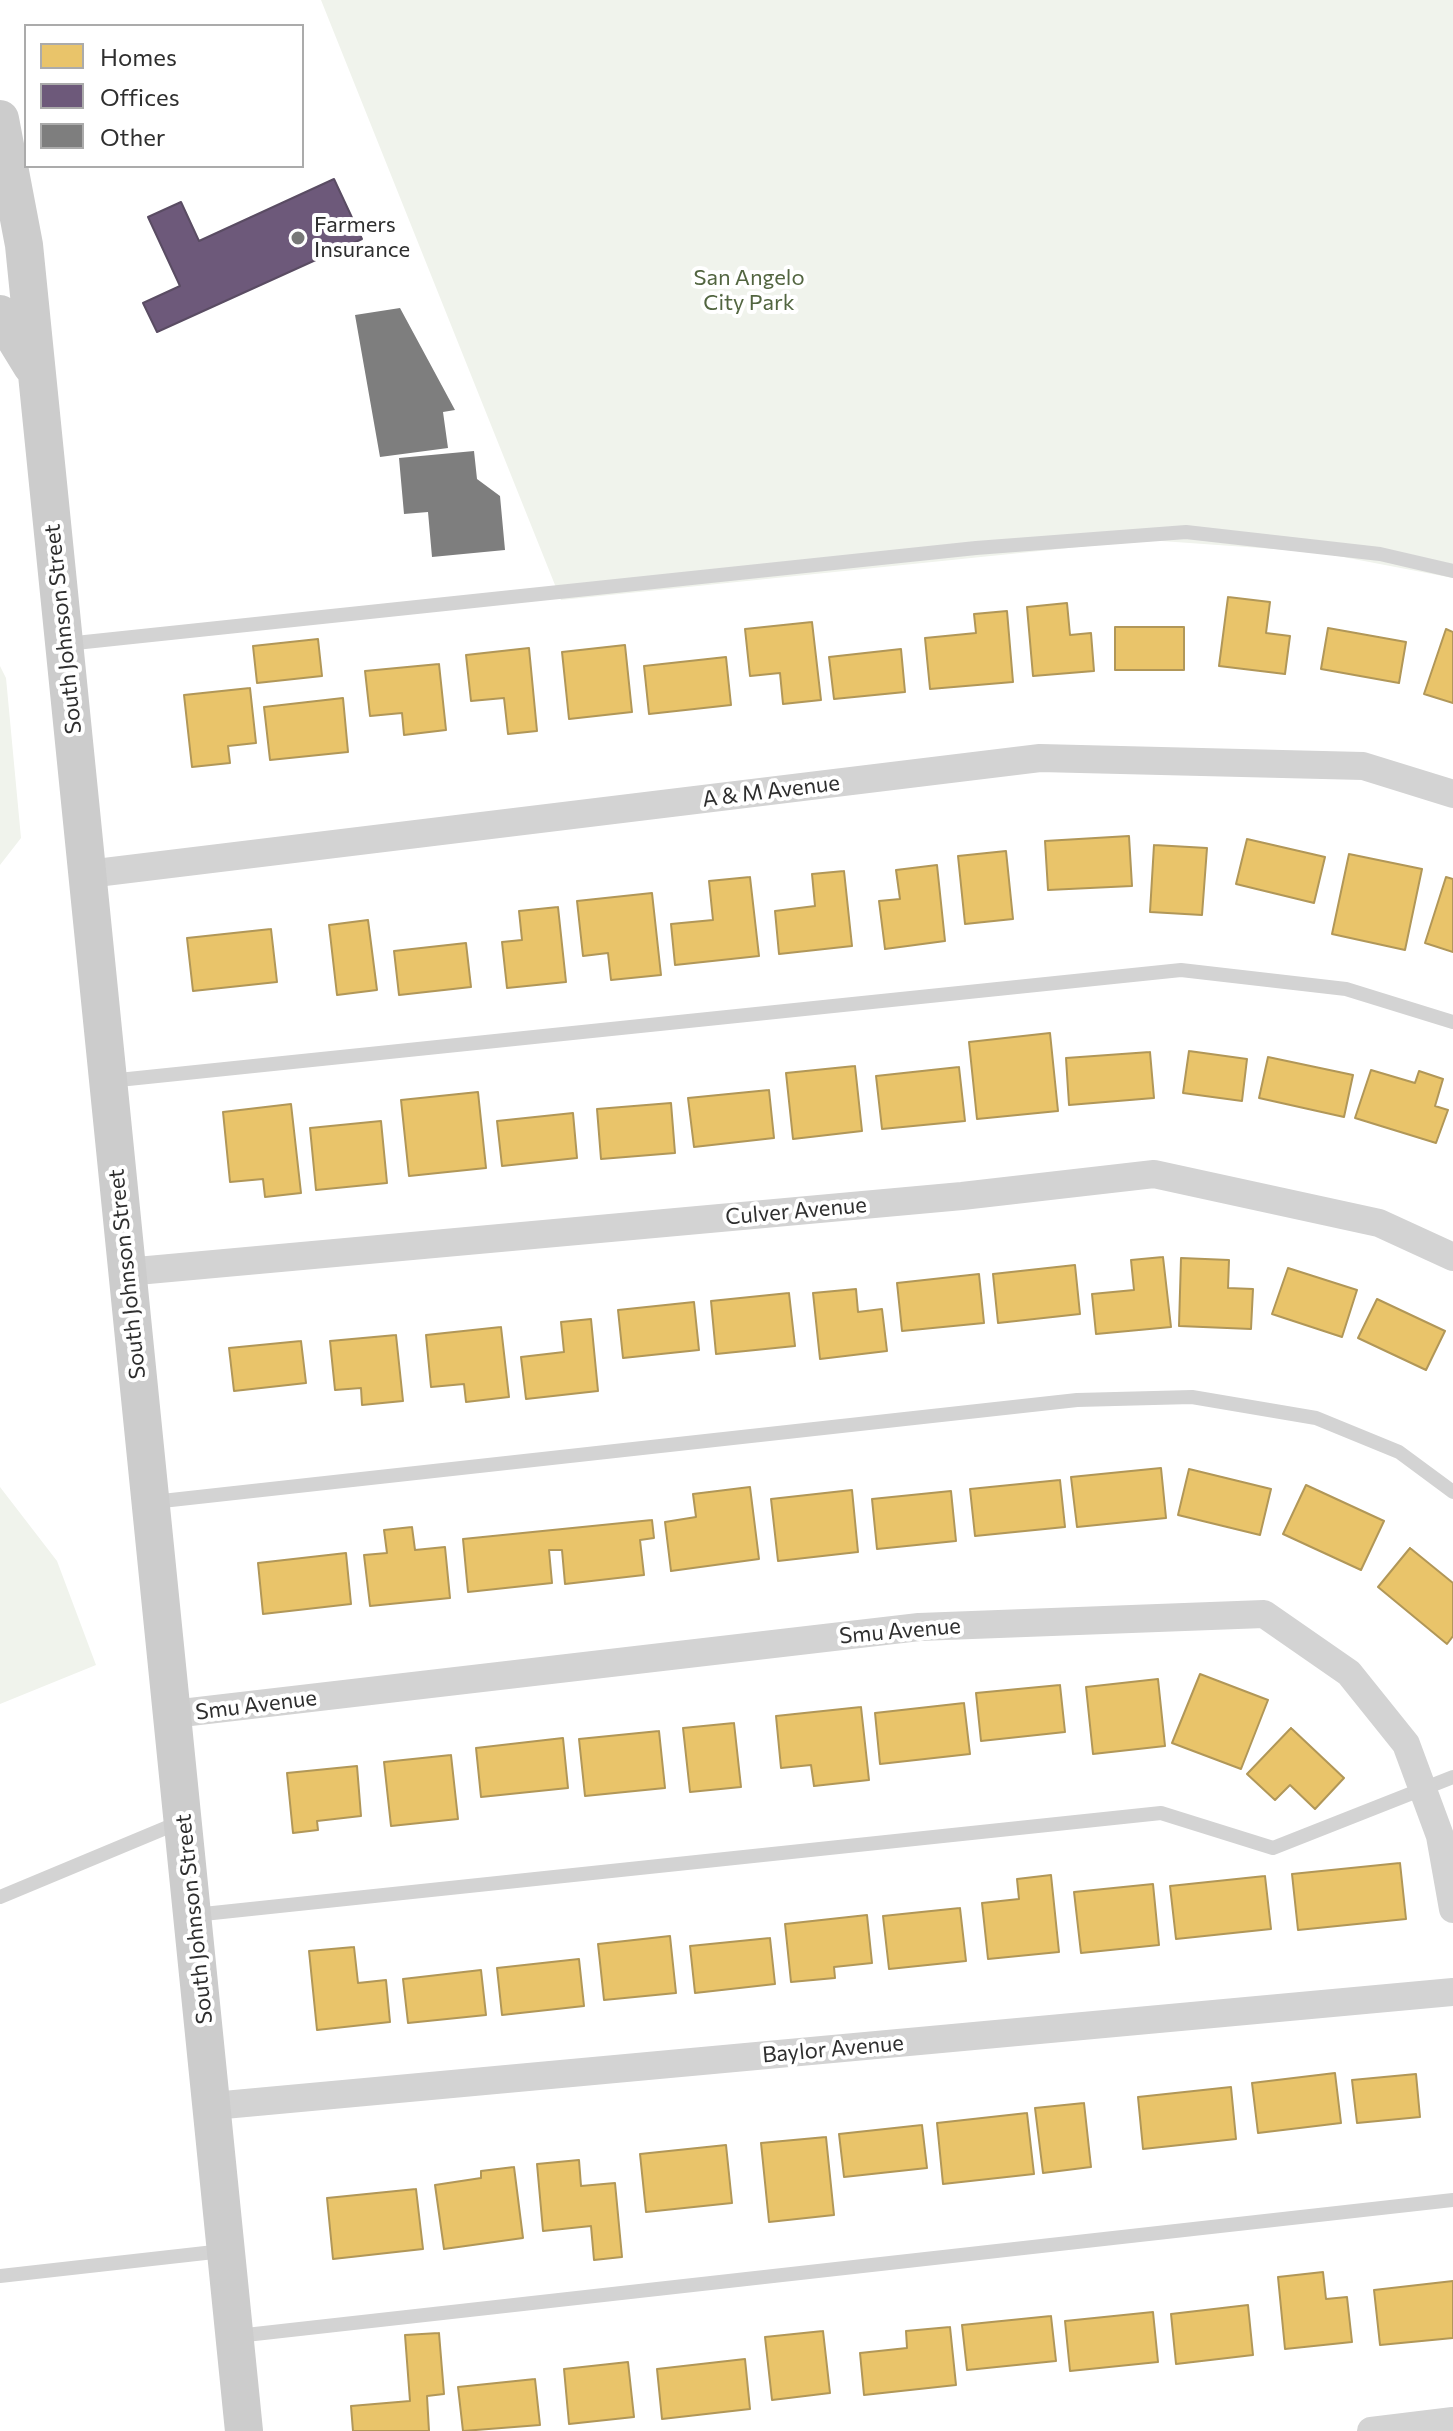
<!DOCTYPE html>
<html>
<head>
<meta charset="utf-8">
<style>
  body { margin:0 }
  #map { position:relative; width:1453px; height:2431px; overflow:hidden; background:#fff; font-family:Commissioner,sans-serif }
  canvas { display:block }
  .legend { position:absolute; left:24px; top:24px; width:280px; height:144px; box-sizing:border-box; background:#fff; border:2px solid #ababab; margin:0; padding:10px 14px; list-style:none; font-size:24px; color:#2e2e2e }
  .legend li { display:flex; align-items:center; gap:16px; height:40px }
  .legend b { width:40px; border:2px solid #ababab }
</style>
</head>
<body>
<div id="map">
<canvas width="1453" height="2431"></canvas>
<ul class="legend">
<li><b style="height:22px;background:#e9c46a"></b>Homes</li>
<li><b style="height:22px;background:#6d597a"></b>Offices</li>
<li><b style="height:22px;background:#7e7e7e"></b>Other</li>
</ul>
</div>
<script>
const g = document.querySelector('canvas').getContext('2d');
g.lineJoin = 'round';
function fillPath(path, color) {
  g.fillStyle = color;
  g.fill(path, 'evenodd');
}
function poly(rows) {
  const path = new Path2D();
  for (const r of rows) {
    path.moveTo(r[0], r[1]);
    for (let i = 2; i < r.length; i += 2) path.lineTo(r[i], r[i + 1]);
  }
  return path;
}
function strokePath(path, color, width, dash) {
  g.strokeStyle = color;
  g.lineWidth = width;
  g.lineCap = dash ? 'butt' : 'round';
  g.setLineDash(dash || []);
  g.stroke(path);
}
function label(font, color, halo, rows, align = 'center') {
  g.font = font + ' Commissioner,sans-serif';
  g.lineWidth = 8;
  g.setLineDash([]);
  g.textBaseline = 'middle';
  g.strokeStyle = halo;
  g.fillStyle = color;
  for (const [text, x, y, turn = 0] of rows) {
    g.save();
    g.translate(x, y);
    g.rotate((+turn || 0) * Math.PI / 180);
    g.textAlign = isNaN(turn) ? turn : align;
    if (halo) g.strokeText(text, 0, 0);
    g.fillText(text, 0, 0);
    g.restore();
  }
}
fillPath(poly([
  [321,0,1453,0,1453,578,1317,552,1147,540,561,600],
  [0,666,6,678,21,838,0,865],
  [0,1487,57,1561,96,1665,0,1704]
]), '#f0f3ec');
const homes = poly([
  [1228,597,1270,602,1266,633,1290,636,1285,674,1219,666,1228,597],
  [1067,603,1070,635,1091,633,1094,671,1033,676,1027,607,1067,603],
  [1007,611,1013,682,930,689,925,638,976,633,974,614,1007,611],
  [812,622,821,700,783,704,780,673,750,676,745,629,812,622],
  [1115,627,1184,627,1184,670,1115,670,1115,627],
  [1328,628,1406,642,1399,683,1321,669,1328,628],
  [1446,629,1453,632,1453,703,1424,694,1446,629],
  [318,639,322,676,257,683,253,646,318,639],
  [625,645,632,712,569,719,562,652,625,645],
  [529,648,537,731,508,734,504,698,471,701,466,655,529,648],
  [901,649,905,692,834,699,829,657,901,649],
  [726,657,731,705,649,714,644,666,726,657],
  [439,664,446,730,404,735,402,713,370,716,365,671,439,664],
  [250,688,256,743,228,746,230,763,192,767,184,695,250,688],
  [343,698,348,752,270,760,264,707,343,698],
  [1129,836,1132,886,1048,890,1045,841,1129,836],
  [1247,839,1325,857,1314,903,1236,884,1247,839],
  [1154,845,1207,848,1202,915,1150,912,1154,845],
  [1006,851,1013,919,965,924,958,856,1006,851],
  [1349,854,1422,869,1405,950,1332,934,1349,854],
  [937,865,945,941,885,949,879,901,900,899,896,870,937,865],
  [844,871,852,946,779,954,775,911,815,906,812,874,844,871],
  [750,877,759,956,675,965,671,924,713,920,709,881,750,877],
  [1446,877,1453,879,1453,952,1425,943,1446,877],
  [652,893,661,975,611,980,608,953,583,956,577,901,652,893],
  [558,907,566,982,507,988,502,942,522,940,519,911,558,907],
  [368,920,377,990,337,995,329,925,368,920],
  [271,929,277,982,193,991,187,938,271,929],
  [466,943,471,987,399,995,394,951,466,943],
  [1050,1033,1058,1111,977,1119,969,1042,1050,1033],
  [1189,1051,1247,1059,1242,1101,1183,1093,1189,1051],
  [1150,1052,1154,1098,1069,1105,1066,1058,1150,1052],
  [1268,1057,1353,1075,1344,1117,1259,1098,1268,1057],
  [855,1066,862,1131,793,1139,786,1073,855,1066],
  [959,1067,965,1121,882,1129,876,1076,959,1067],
  [1371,1070,1415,1083,1419,1071,1443,1079,1435,1106,1448,1110,1436,1143,1355,1118,1371,1070],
  [769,1090,774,1138,694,1147,688,1098,769,1090],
  [478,1092,486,1168,409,1176,401,1100,478,1092],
  [671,1103,675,1153,601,1159,597,1109,671,1103],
  [291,1104,301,1193,265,1197,263,1179,230,1182,223,1112,291,1104],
  [573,1113,577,1158,502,1166,497,1121,573,1113],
  [381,1121,387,1183,316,1190,310,1128,381,1121],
  [1163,1257,1171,1327,1096,1334,1092,1294,1134,1290,1131,1260,1163,1257],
  [1181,1258,1229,1260,1228,1288,1253,1289,1251,1329,1179,1326,1181,1258],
  [1075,1265,1080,1314,998,1323,993,1274,1075,1265],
  [1288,1268,1357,1290,1342,1337,1272,1314,1288,1268],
  [979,1274,984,1323,902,1331,897,1283,979,1274],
  [856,1289,858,1312,882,1309,887,1351,820,1359,813,1293,856,1289],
  [789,1293,795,1346,716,1354,711,1301,789,1293],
  [1377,1299,1445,1331,1426,1370,1358,1338,1377,1299],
  [694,1302,699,1350,623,1358,618,1310,694,1302],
  [591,1319,598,1391,526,1399,521,1357,564,1352,561,1322,591,1319],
  [501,1327,509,1397,466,1402,464,1384,431,1387,426,1335,501,1327],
  [396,1335,403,1401,362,1405,361,1388,335,1390,330,1341,396,1335],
  [301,1341,306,1383,234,1391,229,1348,301,1341],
  [1161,1468,1166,1518,1077,1527,1071,1477,1161,1468],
  [1189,1469,1271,1489,1260,1535,1178,1515,1189,1469],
  [1060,1480,1065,1527,975,1536,970,1489,1060,1480],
  [1306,1485,1384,1521,1361,1570,1283,1534,1306,1485],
  [750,1487,759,1559,671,1571,665,1522,696,1517,693,1494,750,1487],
  [852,1490,858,1552,778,1561,771,1499,852,1490],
  [951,1491,956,1541,877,1549,872,1499,951,1491],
  [652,1520,654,1538,640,1540,644,1575,565,1584,562,1550,549,1550,552,1583,468,1592,463,1539,652,1520],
  [412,1527,415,1550,445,1547,450,1598,370,1606,364,1555,387,1553,384,1530,412,1527],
  [1410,1548,1453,1583,1453,1636,1447,1644,1378,1587,1410,1548],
  [346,1553,351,1604,263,1614,258,1563,346,1553],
  [1200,1674,1268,1700,1241,1769,1172,1743,1200,1674],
  [1158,1679,1165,1746,1093,1754,1086,1687,1158,1679],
  [1060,1685,1065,1732,981,1741,976,1693,1060,1685],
  [964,1703,970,1754,880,1764,875,1713,964,1703],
  [861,1707,869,1780,814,1786,811,1765,781,1768,776,1716,861,1707],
  [734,1723,741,1787,690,1792,683,1728,734,1723],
  [1291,1728,1344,1778,1315,1809,1290,1785,1275,1800,1247,1774,1291,1728],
  [659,1731,665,1788,585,1796,579,1739,659,1731],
  [563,1738,568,1788,481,1797,476,1748,563,1738],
  [451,1755,458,1819,391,1826,384,1762,451,1755],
  [357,1766,361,1816,317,1821,318,1830,293,1833,287,1773,357,1766],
  [1400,1863,1406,1919,1298,1930,1292,1874,1400,1863],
  [1051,1875,1059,1952,988,1959,982,1903,1019,1899,1017,1879,1051,1875],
  [1265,1876,1271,1929,1176,1939,1170,1886,1265,1876],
  [1153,1884,1159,1945,1081,1953,1074,1892,1153,1884],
  [960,1908,966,1961,889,1969,883,1916,960,1908],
  [867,1915,872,1963,834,1967,835,1978,791,1982,785,1924,867,1915],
  [670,1936,676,1993,604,2000,598,1944,670,1936],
  [770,1938,775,1984,695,1993,690,1946,770,1938],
  [354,1947,358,1983,386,1980,390,2022,317,2030,309,1951,354,1947],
  [579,1959,584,2006,502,2015,497,1968,579,1959],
  [481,1970,486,2015,408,2023,403,1979,481,1970],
  [1335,2073,1341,2123,1258,2133,1252,2083,1335,2073],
  [1416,2074,1420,2117,1357,2123,1352,2080,1416,2074],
  [1231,2087,1236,2139,1143,2149,1138,2097,1231,2087],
  [1084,2103,1091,2167,1043,2173,1035,2108,1084,2103],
  [1027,2113,1034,2174,943,2184,937,2123,1027,2113],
  [922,2125,927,2168,844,2177,839,2134,922,2125],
  [826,2137,834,2215,769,2222,761,2143,826,2137],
  [726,2145,732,2203,646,2212,640,2154,726,2145],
  [579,2160,581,2186,615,2183,622,2257,594,2260,591,2226,543,2231,537,2164,579,2160],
  [514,2167,523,2238,444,2249,435,2185,481,2178,481,2171,514,2167],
  [416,2189,423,2249,333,2259,327,2198,416,2189],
  [1323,2272,1326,2299,1347,2297,1352,2342,1285,2349,1278,2277,1323,2272],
  [1453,2281,1453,2338,1380,2345,1374,2290,1453,2281],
  [1248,2305,1253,2355,1176,2364,1171,2314,1248,2305],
  [1153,2312,1158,2362,1070,2371,1065,2321,1153,2312],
  [1051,2316,1056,2361,967,2370,962,2325,1051,2316],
  [950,2327,956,2385,864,2395,860,2353,907,2348,906,2331,950,2327],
  [823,2331,830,2393,772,2400,765,2337,823,2331],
  [439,2333,444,2394,427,2396,429,2431,353,2431,351,2406,410,2401,405,2335,439,2333],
  [745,2359,750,2409,662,2419,657,2369,745,2359],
  [628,2362,634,2417,569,2424,564,2369,628,2362],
  [535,2379,540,2425,463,2431,458,2387,535,2379]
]);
fillPath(homes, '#e9c46a');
strokePath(homes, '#b19758', 2);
const offices = poly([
  [334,179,362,239,157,332,143,303,180,286,148,217,181,202,199,241,334,179]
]);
fillPath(offices, '#6d597a');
strokePath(offices, '#5a4c63', 2);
fillPath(poly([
  [400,308,455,410,443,412,448,448,380,457,355,315],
  [474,451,477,479,500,496,505,550,432,557,428,512,404,514,399,458]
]), '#7e7e7e');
strokePath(poly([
  [66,644,976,548,1186,532,1380,554,1453,571],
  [109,1081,1181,970,1346,989,1453,1022],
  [153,1502,1077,1400,1192,1397,1316,1418,1399,1452,1453,1492],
  [0,1897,180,1822],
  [194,1915,1161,1813,1273,1848,1453,1777],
  [0,2276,223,2251],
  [237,2336,1453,2200]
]), '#d3d3d3', 14);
strokePath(poly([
  [88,874,1040,758,1363,766,1453,794],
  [126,1272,962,1196,1154,1174,1379,1223,1453,1257],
  [173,1714,919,1627,1264,1614,1349,1673,1406,1744,1440,1836,1453,1909],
  [213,2106,1453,1992],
  [1371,2431,1453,2421]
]), '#d3d3d3', 28);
strokePath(poly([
  [0,119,24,245,244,2431],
  [0,314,32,366]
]), '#ccc', 38);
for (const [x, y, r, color] of [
  [298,238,8,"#777"]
]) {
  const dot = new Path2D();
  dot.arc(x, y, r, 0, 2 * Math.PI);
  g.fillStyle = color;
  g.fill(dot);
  strokePath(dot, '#fff', 3);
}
label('22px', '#2e2e2e', '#fff', [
  ["Farmers",314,225],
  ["Insurance",314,250]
], 'left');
label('22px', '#526540', '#fff', [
  ["San Angelo",749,278],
  ["City Park",749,303]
]);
label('22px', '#2e2e2e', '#fff', [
  ["South Johnson Street",63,629,-96],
  ["A & M Avenue",771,791,-7],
  ["Culver Avenue",796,1211,-5],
  ["South Johnson Street",127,1274,-96],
  ["Smu Avenue",900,1631,-5],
  ["Smu Avenue",256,1705,-7],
  ["South Johnson Street",194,1919,-96],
  ["Baylor Avenue",833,2049,-5]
]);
</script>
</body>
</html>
